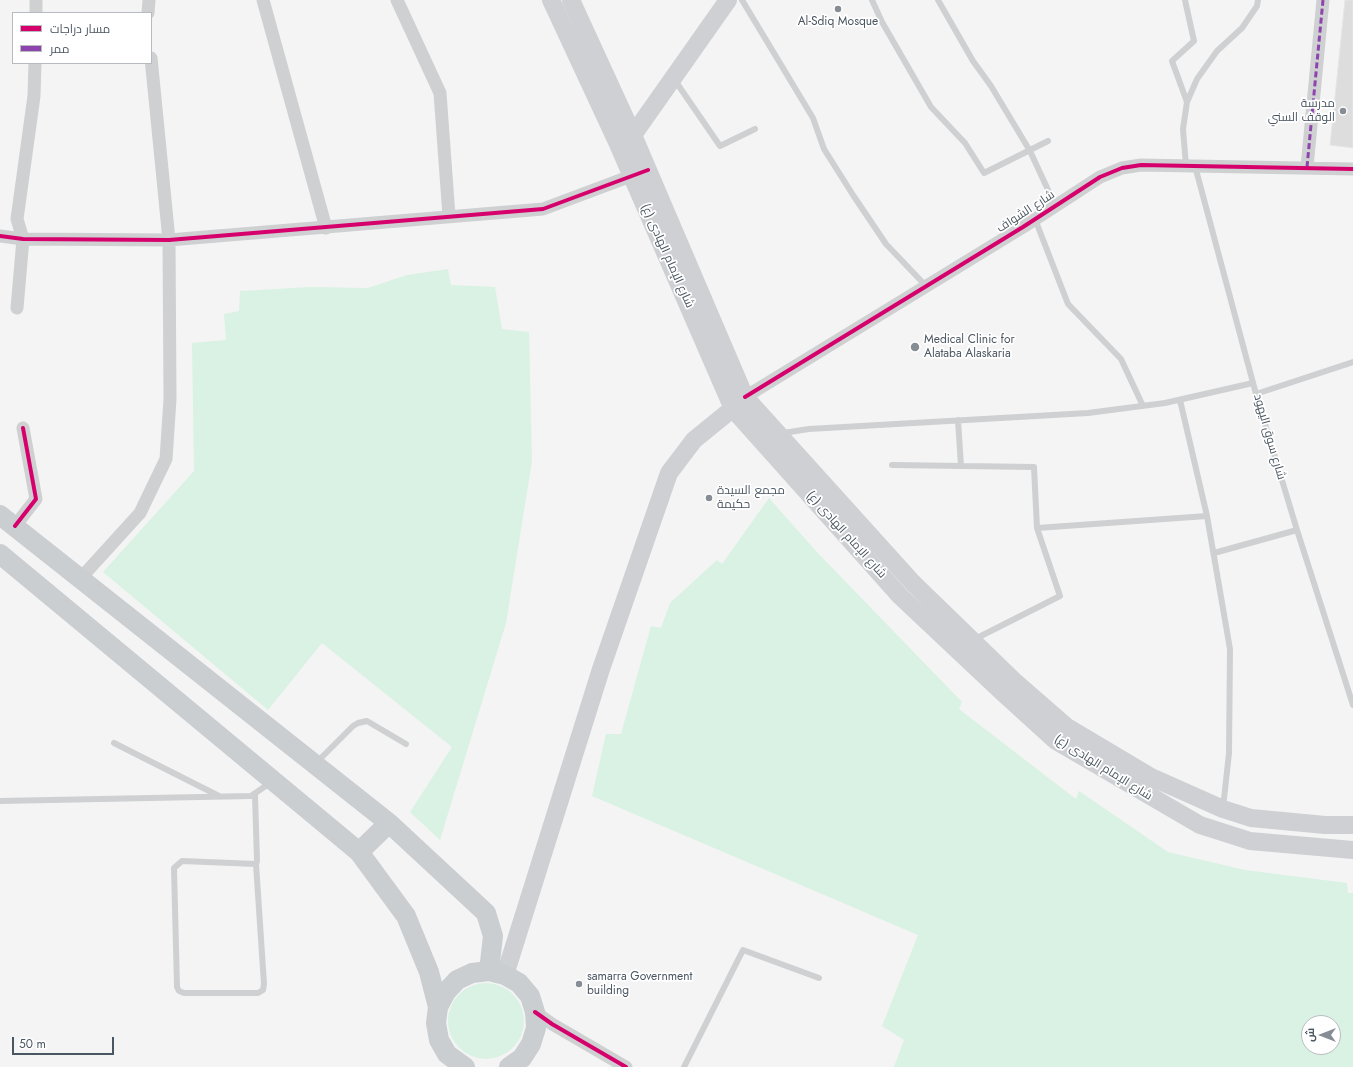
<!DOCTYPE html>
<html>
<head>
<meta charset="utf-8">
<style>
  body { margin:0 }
  #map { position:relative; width:1353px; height:1067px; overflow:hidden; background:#f4f4f4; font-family:Jost,Cairo,sans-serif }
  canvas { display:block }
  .legend { position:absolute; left:12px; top:12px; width:140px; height:52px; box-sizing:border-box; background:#fff; border:1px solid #b7bbc0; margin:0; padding:5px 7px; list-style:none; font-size:12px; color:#4a5661 }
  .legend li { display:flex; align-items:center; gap:8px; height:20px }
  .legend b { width:20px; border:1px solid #b7bbc0 }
  .north { position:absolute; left:1301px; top:1015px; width:40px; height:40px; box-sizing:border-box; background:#fff; border:1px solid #b7bbc0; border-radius:50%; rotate:270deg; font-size:11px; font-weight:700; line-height:16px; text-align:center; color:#4a5661 }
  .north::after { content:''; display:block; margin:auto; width:14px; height:18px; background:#868d94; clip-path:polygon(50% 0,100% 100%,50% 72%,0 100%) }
  .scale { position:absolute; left:12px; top:1037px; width:102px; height:18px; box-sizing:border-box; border:2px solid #4a5661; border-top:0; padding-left:5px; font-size:12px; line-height:14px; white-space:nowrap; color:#4a5661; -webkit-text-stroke:3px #fff; paint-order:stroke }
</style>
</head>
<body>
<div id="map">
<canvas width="1353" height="1067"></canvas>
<ul class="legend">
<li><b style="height:5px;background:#d6006c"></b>مسار دراجات</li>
<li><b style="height:5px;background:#8e44ad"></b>ممر</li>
</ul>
<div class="north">ش</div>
<div class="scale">50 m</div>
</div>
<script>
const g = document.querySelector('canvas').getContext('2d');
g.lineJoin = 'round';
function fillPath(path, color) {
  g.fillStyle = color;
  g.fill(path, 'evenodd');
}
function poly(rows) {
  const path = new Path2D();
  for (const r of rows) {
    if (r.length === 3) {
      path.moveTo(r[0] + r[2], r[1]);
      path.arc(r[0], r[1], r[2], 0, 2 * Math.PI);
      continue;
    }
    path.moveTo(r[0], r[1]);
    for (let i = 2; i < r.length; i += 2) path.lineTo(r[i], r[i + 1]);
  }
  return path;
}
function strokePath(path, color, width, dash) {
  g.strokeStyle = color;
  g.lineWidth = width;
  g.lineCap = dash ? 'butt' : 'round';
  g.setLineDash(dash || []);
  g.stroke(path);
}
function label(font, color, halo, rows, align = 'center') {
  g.font = font + ' Jost,Cairo,sans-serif';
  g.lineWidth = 3.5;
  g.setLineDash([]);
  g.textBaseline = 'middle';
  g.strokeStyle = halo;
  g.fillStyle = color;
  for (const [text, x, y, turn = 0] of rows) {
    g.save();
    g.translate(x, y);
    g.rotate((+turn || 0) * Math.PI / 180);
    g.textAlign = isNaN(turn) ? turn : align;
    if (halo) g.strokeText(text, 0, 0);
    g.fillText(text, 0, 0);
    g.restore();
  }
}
fillPath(poly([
  [448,269,451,285,495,287,502,329,529,332,532,461,506,623,440,840,410,812,452,747,322,643,268,710,103,572,194,471,192,343,226,340,224,314,239,311,240,291,310,287,368,288,407,275],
  [769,498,815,550,962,702,959,709,1076,799,1079,791,1168,852,1245,870,1347,883,1348,893,1353,893,1353,1067,894,1067,904,1040,882,1026,918,935,592,796,606,734,621,734,651,626,661,628,670,603,717,560,722,564],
  [1309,1023,1333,1023,1333,1047,1309,1047],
  [486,1021,38]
]), '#d9f2e3');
const building = poly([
  [1345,0,1353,0,1353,148,1330,145,1345,0]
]);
fillPath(building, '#ddddde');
strokePath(building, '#e5e6e7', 1);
strokePath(poly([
  [742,0,813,118,824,149,853,195,886,244,926,286],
  [872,0,882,22,931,107,965,143,984,173,1048,141],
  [938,0,973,61,991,86,1030,151,1055,205],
  [1185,0,1194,41,1172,61,1187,102],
  [674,79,720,146,755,129],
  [1186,166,1183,129,1187,102,1197,79,1217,51,1242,28,1257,6,1258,0],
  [1195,166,1256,394,1297,530,1353,705],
  [1035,219,1068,304,1121,359,1143,406],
  [1256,394,1353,362],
  [1180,400,1207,516],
  [958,420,961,466],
  [783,433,809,429,1088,413,1165,403,1253,383],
  [892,465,1034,467,1037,528,1060,596,973,640],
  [1037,528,1207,516,1230,649,1229,753,1223,808],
  [1214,553,1297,530],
  [114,743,219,796],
  [317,762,353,726,358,723,367,721,406,744],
  [255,795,257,861,256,864,264,984,263,990,258,993,184,993,179,991,177,987,174,868,182,861,256,864],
  [0,801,251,796,270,783],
  [684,1067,743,950,819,978]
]), '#ced0d2', 6);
strokePath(poly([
  [263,0,326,228],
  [397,0,440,93,449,216],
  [36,13,36,0],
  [148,13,149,0],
  [1307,167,1323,0],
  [0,236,23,239,169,240,543,209,639,173],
  [17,308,23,239,17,219,34,96,35,63],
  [745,397,1023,227,1100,177,1122,168,1141,165,1353,169],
  [15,526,36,499,23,428],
  [80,579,140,513,166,459,170,399,169,240,151,58],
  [535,1012,552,1024,626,1067]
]), '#ced0d2', 13);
strokePath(poly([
  [551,0,617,142,733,409,900,596,1002,692,1056,741,1200,825,1250,841,1353,850],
  [571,0,633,135,745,397,913,583,1013,680,1067,727,1151,777,1223,809,1251,818,1325,825,1353,825],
  [624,139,633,135,728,0],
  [505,975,601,669,669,473,694,440,742,401]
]), '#ced0d4', 18);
strokePath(poly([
  [0,515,389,823,486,913,493,936,489,971],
  [0,554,359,852,406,916,429,972,438,1007],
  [359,852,389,823],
  [465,1067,447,1054,439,1040,436,1023,438,1007,446,992,457,980,472,973,489,971,505,975,519,983,530,996,535,1012,536,1028,531,1044,522,1058,509,1067]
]), '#caced1', 20);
strokePath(poly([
  [1307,167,1323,0]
]), '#8e44ad', 3, [6, 3]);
strokePath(poly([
  [0,236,23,239,169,240,543,209,648,170],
  [745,397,1023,227,1100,177,1122,168,1141,165,1353,169],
  [15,526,36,499,23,428],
  [535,1012,552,1024,626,1067]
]), '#d6006c', 4);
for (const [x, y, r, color] of [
  [838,9,4,"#868d94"],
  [1343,111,4,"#868d94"],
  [915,347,5,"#868d94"],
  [709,498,4,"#868d94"],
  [579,984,4,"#868d94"]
]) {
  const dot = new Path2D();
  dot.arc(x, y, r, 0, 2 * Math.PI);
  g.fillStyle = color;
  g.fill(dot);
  strokePath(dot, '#fff', 1.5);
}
label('12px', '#4a5661', '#fff', [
  ["Al-Sdiq Mosque",838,22,"center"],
  ["مدرسة",1335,104,"right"],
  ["الوقف السني",1335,118,"right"],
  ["Medical Clinic for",924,340],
  ["Alataba Alaskaria",924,354],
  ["مجمع السيدة",717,491],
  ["حكيمة",717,505],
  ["samarra Government",587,977],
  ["building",587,991]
], 'left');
label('12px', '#4a5661', '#fff', [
  ["شارع الشواف",1026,212,-33],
  ["شارع الإمام الهادی (ع)",667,256,66],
  ["شارع سوق اليهود",1269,437,74],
  ["شارع الإمام الهادی (ع)",846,535,48],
  ["شارع الإمام الهادی (ع)",1103,768,32]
]);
</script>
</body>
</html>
